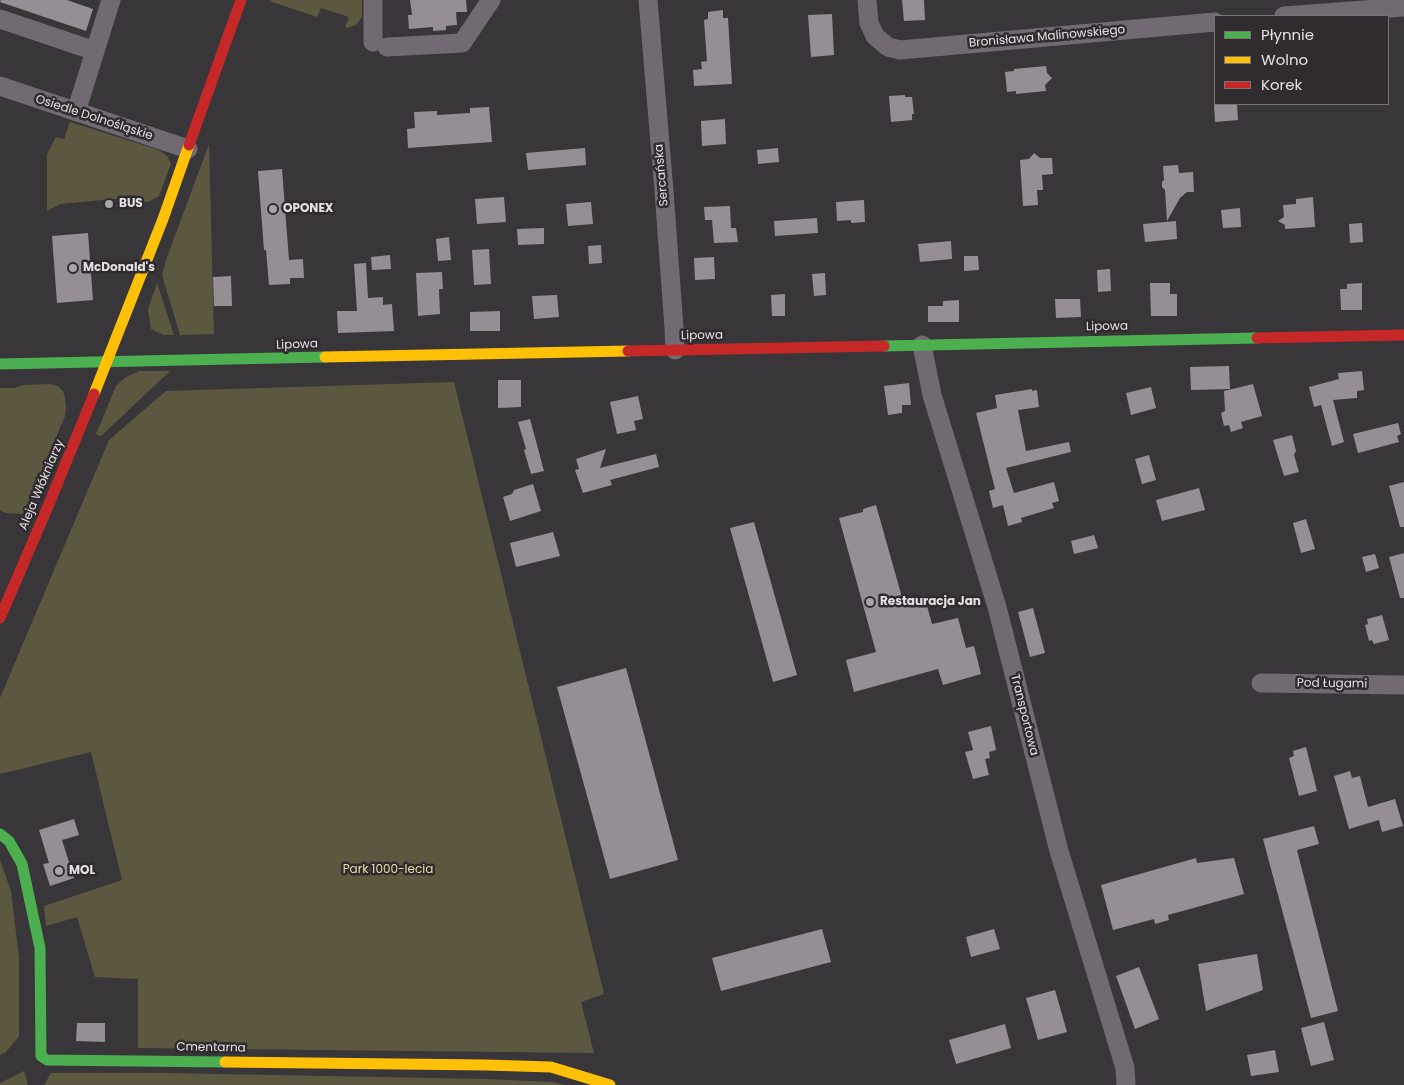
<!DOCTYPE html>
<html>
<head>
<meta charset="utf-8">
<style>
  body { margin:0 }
  #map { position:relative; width:1404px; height:1085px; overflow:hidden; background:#383638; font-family:Poppins,sans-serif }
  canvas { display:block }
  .legend { position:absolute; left:1214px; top:15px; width:175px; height:90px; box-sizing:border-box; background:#2f2b2f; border:1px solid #777477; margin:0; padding:6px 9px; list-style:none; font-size:15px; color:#e4e1e4 }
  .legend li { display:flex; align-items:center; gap:10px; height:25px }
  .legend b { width:25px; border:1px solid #777477 }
</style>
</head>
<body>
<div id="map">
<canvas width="1404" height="1085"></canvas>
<ul class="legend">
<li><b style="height:6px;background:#4caf50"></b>Płynnie</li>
<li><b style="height:6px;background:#ffc107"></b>Wolno</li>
<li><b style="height:6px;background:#c62828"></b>Korek</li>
</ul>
</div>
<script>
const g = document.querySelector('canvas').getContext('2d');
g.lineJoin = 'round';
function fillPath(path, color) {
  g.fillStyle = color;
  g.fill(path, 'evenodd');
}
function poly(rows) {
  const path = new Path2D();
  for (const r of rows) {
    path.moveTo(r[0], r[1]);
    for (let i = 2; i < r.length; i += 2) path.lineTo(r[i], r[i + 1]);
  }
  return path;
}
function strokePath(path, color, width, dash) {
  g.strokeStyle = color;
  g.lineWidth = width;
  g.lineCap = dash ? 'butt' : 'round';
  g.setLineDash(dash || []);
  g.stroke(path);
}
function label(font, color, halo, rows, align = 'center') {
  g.font = font + ' Poppins,sans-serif';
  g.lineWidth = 5;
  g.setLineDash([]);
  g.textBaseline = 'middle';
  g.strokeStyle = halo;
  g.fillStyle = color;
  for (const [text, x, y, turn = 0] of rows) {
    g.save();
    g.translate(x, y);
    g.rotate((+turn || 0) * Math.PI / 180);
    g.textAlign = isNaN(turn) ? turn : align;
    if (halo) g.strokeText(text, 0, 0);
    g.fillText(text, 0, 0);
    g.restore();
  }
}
fillPath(poly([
  [270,0,362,0,362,17,356,25,348,28,345,27,349,17,321,8,317,17,272,2],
  [70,122,159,150,167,156,171,164,159,196,150,201,140,203,124,198,60,204,47,211,47,154,56,137,64,139],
  [209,144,214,334,180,335,162,275,166,260],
  [157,283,174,335,164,335,151,329,148,309],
  [139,371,170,371,101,436,96,434,116,386,126,377],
  [454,382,604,994,581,1002,594,1053,138,1048,138,979,95,977,77,917,46,926,44,906,122,880,91,752,0,774,0,698,109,440,166,391],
  [51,384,58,386,63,391,65,398,66,408,65,416,23,514,7,513,1,511,0,509,0,388,14,388,23,385],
  [0,860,11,891,19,957,19,1036,6,1052,0,1055],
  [24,1071,28,1085,0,1085,0,1083],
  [51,1073,166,1073,487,1079,553,1082,565,1085,44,1085]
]), '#5c5840');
fillPath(poly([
  [1,0,67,0,93,9,86,31,0,2],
  [410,0,466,0,467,12,456,12,457,25,446,26,446,30,433,31,433,27,409,29,408,15,412,15],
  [902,0,924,0,925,20,904,21],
  [723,10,723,18,728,18,732,84,694,86,693,70,702,69,701,62,707,61,704,20,708,19,708,12],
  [832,14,834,55,811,57,808,15],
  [1046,66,1047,73,1052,78,1045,85,1046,91,1016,94,1016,91,1007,92,1005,72,1014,71,1014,69],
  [905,95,905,97,912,97,914,114,912,114,912,120,891,122,889,96],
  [1214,104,1237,104,1238,120,1215,122],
  [489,107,492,142,408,148,407,129,415,128,414,112,437,111,437,115,470,113,470,108],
  [725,119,726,144,702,146,701,121],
  [585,148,586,165,528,170,526,153],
  [778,148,779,162,758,164,757,150],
  [1034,153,1040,158,1052,158,1053,174,1042,175,1043,190,1037,190,1038,205,1023,206,1020,160,1029,159],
  [1178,165,1179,173,1193,172,1194,192,1187,192,1180,198,1167,221,1165,190,1162,187,1162,182,1164,180,1163,166],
  [282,169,289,260,303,259,304,278,290,278,290,284,269,285,266,250,264,250,258,171],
  [504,197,506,222,477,224,475,199],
  [1313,197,1315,227,1285,229,1285,225,1278,221,1284,217,1283,205,1296,204,1296,199],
  [864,200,865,222,851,223,851,220,837,221,836,202],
  [591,202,593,224,568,226,566,204],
  [730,206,731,228,736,228,738,242,714,243,712,220,705,220,704,207],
  [1240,208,1241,227,1223,228,1221,210],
  [817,218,818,233,775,236,774,221],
  [1176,221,1177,239,1145,242,1143,224],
  [1362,223,1363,242,1350,243,1349,224],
  [544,228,544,244,518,245,517,229],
  [88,233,93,300,57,303,52,236],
  [449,237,451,260,438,261,436,239],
  [951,241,952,259,920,262,918,244],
  [601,245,602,263,589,264,588,246],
  [489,249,491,284,474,285,472,250],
  [390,255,391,269,372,270,371,257],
  [964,256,978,256,979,270,964,271],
  [714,257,715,279,695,280,694,258],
  [366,263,368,298,383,297,383,305,392,304,394,331,338,333,337,311,357,311,354,264],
  [1110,269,1111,291,1098,292,1097,270],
  [442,272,443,289,439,289,440,314,418,316,416,273],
  [825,273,826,295,814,296,812,274],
  [231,276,232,306,214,306,213,277],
  [1150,283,1170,283,1170,294,1177,294,1177,316,1151,316],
  [1362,283,1362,310,1341,310,1340,289,1347,289,1347,284],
  [785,294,785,316,772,316,771,295],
  [557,295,559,317,534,319,532,296],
  [1055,299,1080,299,1081,317,1056,318],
  [959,300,959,322,928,322,928,306,943,306,943,301],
  [500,311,500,331,470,331,470,312],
  [1229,366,1230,389,1191,390,1190,367],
  [1362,371,1364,390,1357,391,1357,398,1333,400,1344,442,1332,446,1321,405,1314,407,1309,387,1339,379,1338,373],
  [498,380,521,380,521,407,498,408],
  [909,383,911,405,902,405,902,413,888,415,884,386],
  [1253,384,1262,416,1241,422,1243,428,1231,432,1229,425,1224,426,1221,413,1225,411,1224,391],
  [1151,387,1156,408,1131,415,1126,393],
  [1032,389,1032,391,1037,390,1039,407,1018,410,1026,451,1069,442,1071,452,1006,468,1014,493,1054,482,1059,501,1052,503,1054,508,1021,518,1022,522,1008,526,1003,505,993,508,989,491,995,489,976,413,997,408,995,395],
  [638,396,643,419,634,421,636,430,617,434,610,402],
  [530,419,544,471,531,474,524,450,526,449,518,422],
  [1398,423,1401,434,1397,436,1399,442,1358,453,1353,434],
  [1292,435,1296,451,1294,455,1299,472,1284,476,1273,440],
  [606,449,600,468,656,454,659,467,610,480,612,485,583,493,575,470,579,469,576,459],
  [1149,455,1156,480,1142,484,1135,459],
  [1404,482,1404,527,1400,527,1389,486],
  [533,484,541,511,510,521,503,497,512,494,514,490],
  [1199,488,1205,510,1162,521,1156,500],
  [876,505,903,601,924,595,932,624,958,618,966,648,974,646,981,674,943,685,938,669,854,692,846,660,876,652,839,518,863,512,863,509],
  [1306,519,1315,549,1301,553,1293,523],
  [754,522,797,675,773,682,730,528],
  [553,532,560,556,516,567,510,543],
  [1094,535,1098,548,1074,554,1071,541],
  [1404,553,1404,598,1400,598,1389,557],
  [1375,554,1379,568,1366,572,1362,557],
  [1033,608,1045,653,1030,657,1018,612],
  [1382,615,1389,640,1374,644,1372,640,1369,641,1365,625,1368,624,1367,619],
  [626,668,678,860,610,879,557,687],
  [991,726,996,750,989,752,990,758,985,759,989,775,973,779,965,752,973,750,968,732],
  [1306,747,1317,791,1299,796,1289,758,1294,756,1293,751],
  [1350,771,1352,778,1360,776,1368,807,1395,799,1403,826,1382,832,1379,820,1349,829,1334,776],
  [74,819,79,835,62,840,74,878,50,886,43,864,49,863,39,830],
  [1314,826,1319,844,1297,850,1338,1011,1311,1018,1263,839],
  [1196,858,1197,863,1234,858,1244,894,1168,915,1169,920,1155,924,1154,919,1113,930,1101,885],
  [822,929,831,962,721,991,712,958],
  [994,929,1000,949,971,957,966,937],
  [1257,954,1263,990,1206,1011,1198,964],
  [1139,967,1159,1019,1135,1029,1116,976],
  [1055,990,1067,1032,1038,1040,1026,998],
  [1324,1022,1334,1060,1311,1066,1301,1028],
  [77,1023,105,1023,105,1042,76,1041],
  [1005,1024,1011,1048,956,1064,949,1040],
  [1275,1050,1279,1072,1251,1076,1247,1055]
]), '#958f95');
strokePath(poly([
  [648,0,664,191,674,328,675,350],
  [867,0,869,23,875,36,888,47,900,50,1215,22],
  [1284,16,1404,7],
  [0,19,95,51],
  [373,42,373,0],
  [387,47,462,43,491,0],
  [0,86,188,149],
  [76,112,111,0],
  [922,345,932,395,997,607,1059,851,1125,1068,1126,1085],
  [1261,683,1404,685]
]), '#726a72', 19);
strokePath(poly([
  [884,346,1257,338],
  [0,364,325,357],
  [0,834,9,841,22,864,40,948,41,1056,47,1060,225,1062]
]), '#4caf50', 11);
strokePath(poly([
  [325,357,628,351],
  [94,394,163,219,189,145],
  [225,1062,486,1065,551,1067,610,1085]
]), '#ffc107', 11);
strokePath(poly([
  [189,145,241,0],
  [1257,338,1404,335],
  [628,351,884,346],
  [0,618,49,504,94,394]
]), '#c62828', 11);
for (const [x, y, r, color] of [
  [109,204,5,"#a8a5a8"],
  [273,209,5,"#a8a5a8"],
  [73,268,5,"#a8a5a8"],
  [870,602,5,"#a8a5a8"],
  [59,871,5,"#a8a5a8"]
]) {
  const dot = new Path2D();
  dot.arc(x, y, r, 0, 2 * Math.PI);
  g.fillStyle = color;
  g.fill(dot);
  strokePath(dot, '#2f2b2f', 2);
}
label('12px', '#e4e1e4', '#2f2b2f', [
  ["Bronisława Malinowskiego",1047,37,-5],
  ["Osiedle Dolnośląskie",94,118,18],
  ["Sercańska",662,175,-95],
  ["Lipowa",1107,327,-1],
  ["Lipowa",702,336,-1],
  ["Lipowa",297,345,-2],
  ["Aleja Włókniarzy",42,485,-67],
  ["Pod Ługami",1332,684,1],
  ["Transportowa",1024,715,76],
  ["Cmentarna",211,1048,1]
]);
label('bold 12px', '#e4e1e4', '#2f2b2f', [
  ["BUS",119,204],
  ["OPONEX",283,209],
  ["McDonald's",83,268],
  ["Restauracja Jan",880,602],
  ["MOL",69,871]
], 'left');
label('12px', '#e8dda1', '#2f2b2f', [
  ["Park 1000-lecia",388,870]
]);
</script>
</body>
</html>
